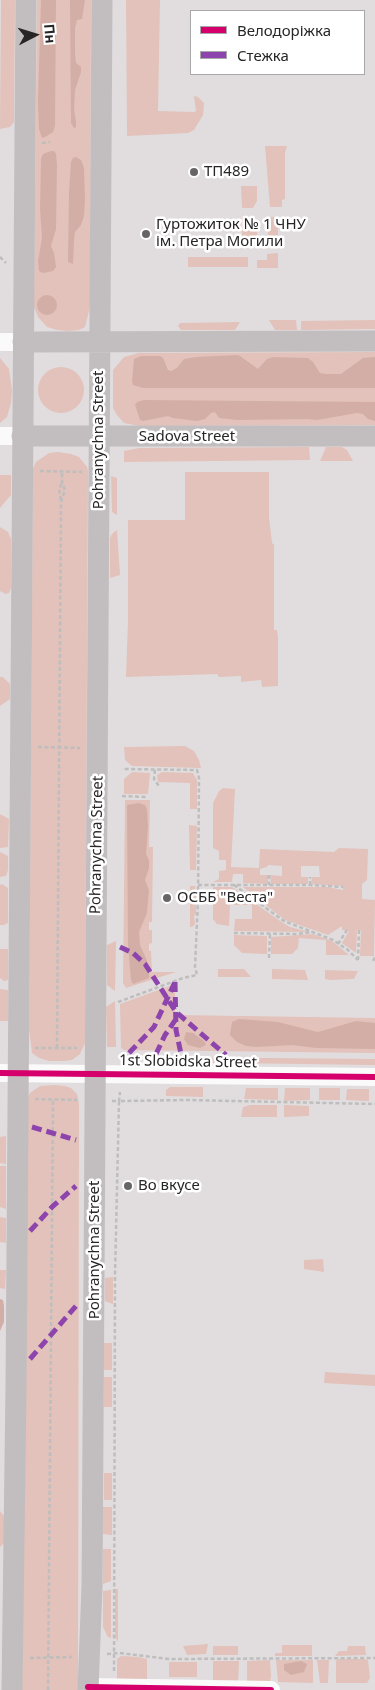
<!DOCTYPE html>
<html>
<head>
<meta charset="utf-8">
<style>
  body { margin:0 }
  #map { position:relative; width:375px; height:1690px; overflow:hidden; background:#e1dddf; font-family:"Noto Sans",sans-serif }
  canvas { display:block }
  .legend { position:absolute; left:190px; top:10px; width:175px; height:65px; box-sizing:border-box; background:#fff; border:1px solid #a9a8a8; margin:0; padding:6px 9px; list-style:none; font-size:15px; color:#272526 }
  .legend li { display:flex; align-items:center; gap:10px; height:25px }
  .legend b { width:25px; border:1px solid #a9a8a8 }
  .north { position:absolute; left:10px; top:10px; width:50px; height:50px; -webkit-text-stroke:4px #fff; paint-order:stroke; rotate:85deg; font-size:14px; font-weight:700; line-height:20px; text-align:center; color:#272526 }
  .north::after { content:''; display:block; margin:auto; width:18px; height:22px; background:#272526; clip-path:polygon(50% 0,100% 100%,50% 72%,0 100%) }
</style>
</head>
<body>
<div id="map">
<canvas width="375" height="1690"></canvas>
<ul class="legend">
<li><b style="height:6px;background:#d6006c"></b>Велодоріжка</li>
<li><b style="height:6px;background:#8e44ad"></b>Стежка</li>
</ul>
<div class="north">Пн</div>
</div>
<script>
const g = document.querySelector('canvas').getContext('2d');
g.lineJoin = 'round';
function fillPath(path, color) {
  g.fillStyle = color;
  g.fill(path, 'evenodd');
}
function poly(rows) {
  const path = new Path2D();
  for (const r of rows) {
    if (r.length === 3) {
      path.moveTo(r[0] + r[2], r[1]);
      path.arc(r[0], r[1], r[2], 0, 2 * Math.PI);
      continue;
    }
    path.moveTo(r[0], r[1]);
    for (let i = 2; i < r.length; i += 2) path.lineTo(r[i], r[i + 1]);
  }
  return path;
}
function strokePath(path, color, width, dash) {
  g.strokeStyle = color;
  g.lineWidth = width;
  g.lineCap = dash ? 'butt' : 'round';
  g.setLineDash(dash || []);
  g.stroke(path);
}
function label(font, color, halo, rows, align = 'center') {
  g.font = font + ' "Noto Sans",sans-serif';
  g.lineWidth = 5;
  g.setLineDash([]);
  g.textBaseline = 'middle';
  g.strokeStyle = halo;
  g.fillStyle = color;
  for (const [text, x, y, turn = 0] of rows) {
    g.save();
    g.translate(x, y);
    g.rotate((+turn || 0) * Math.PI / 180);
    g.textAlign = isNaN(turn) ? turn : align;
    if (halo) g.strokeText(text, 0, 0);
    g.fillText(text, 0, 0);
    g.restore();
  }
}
fillPath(poly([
  [1,0,15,0,14,122,10,127,0,129],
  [37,0,91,0,90,307,85,327,79,330,69,331,57,330,47,327,38,317,34,307],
  [126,0,160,0,158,111,194,112,196,111,194,96,198,97,204,103,203,115,194,130,188,133,127,136],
  [265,146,287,146,285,153,285,199,282,200,282,207,270,207],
  [241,186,257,186,257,201,253,208,242,208],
  [242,217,254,221,257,225,257,234,256,240,249,247,242,248],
  [268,217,278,217,278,248,268,248,268,228,271,226,271,221,268,220],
  [278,253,278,268,257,268,257,260,267,260,267,254],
  [188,257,248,257,248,267,188,267],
  [269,320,296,320,297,330,275,330],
  [375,320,375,329,301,330,301,321],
  [240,322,235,330,181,330,178,326,180,323],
  [375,352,375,425,140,426,124,423,117,415,113,408,113,370,124,357,138,353],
  [0,358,9,369,12,390,11,403,7,417,0,423],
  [61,390,23],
  [309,447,310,460,124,462,124,451,139,448],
  [326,447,342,447,347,450,353,461,320,461],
  [58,452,71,454,79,457,87,467,88,471,85,1043,80,1054,72,1060,63,1061,49,1061,39,1058,32,1053,29,1029,33,468,36,462,49,453],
  [185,472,269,472,269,517,272,543,274,545,274,630,277,630,278,637,278,686,262,687,261,680,241,682,241,676,219,677,217,674,126,677,128,622,128,520,185,520],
  [0,475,11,475,11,495,0,508],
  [111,476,117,478,117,515,112,512],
  [0,527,8,532,11,539,11,588,9,593,6,594,0,591],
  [117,530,120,575,110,578,110,538,112,534],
  [0,677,3,677,10,684,10,699,0,706],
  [185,746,194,751,199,760,201,768,132,766,125,760,124,747],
  [132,772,150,773,148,794,124,794,124,779],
  [162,772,193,773,197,780,197,809,190,809,190,783,158,782,157,775],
  [223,788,235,789,231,867,259,868,260,849,334,852,339,848,368,849,367,880,362,884,362,899,375,900,374,956,360,956,361,930,357,930,356,953,342,943,349,931,342,930,342,926,328,935,285,920,243,887,328,887,343,890,343,886,311,884,312,877,320,877,319,866,301,866,301,877,308,877,308,884,271,884,270,875,282,876,282,866,268,865,267,867,260,869,260,875,268,875,268,884,243,883,243,874,233,874,232,882,213,882,219,879,219,871,226,870,226,860,219,860,219,851,213,848,213,803,219,791],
  [125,800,150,800,149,847,153,847,152,922,149,922,149,930,152,930,152,943,149,944,149,951,151,951,152,972,176,972,126,988,123,983],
  [0,814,9,819,8,847,0,848],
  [189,825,197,826,196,870,190,870],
  [0,852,8,856,8,870,6,876,0,877],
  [2,884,8,888,8,923,4,925,0,925,0,885],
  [190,886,195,886,196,892,196,914,194,916,195,924,192,927,190,927],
  [213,887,232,887,283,923,290,927,309,932,234,931,235,919,252,919,252,905,230,905,229,926,217,924,213,919],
  [313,934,332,941,349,955,326,955,326,940,299,938,298,948,292,954,271,954,271,937],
  [234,935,267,936,267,954,242,953,234,945],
  [116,941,115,991,107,985,107,945],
  [0,949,8,949,8,980,4,981,0,978],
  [218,969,244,969,251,977,218,977],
  [272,969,305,970,308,980,272,979],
  [325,970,358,971,354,979,330,980,325,979],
  [175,984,175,1015,375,1018,375,1053,124,1050,121,1048,120,1004],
  [0,989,8,990,8,1021,0,1021],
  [115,1001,116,1047,107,1047,106,1007],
  [158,1057,375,1059,375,1065,158,1062],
  [54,1085,65,1086,71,1088,77,1094,79,1104,78,1690,22,1690,27,1099,30,1093,40,1086],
  [170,1087,203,1087,203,1097,166,1096,166,1090],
  [246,1088,278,1088,278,1100,244,1099],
  [285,1088,310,1088,310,1100,284,1101],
  [319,1088,340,1088,340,1100,319,1100],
  [347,1089,369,1089,369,1101,346,1100],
  [250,1105,277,1105,277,1117,241,1117,243,1107],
  [284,1105,309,1106,309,1116,284,1117],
  [6,1136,6,1164,0,1163,0,1137],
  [0,1166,6,1166,6,1209,0,1207],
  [0,1217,6,1218,6,1243,0,1242],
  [323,1259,324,1272,304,1269,304,1260],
  [0,1270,6,1270,5,1289,0,1288],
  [113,1277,113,1304,105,1301,105,1278],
  [104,1343,112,1343,112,1370,104,1370],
  [325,1372,375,1375,375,1386,324,1383],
  [104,1377,112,1377,112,1407,104,1407],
  [104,1473,112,1473,112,1500,104,1500],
  [103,1507,112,1507,112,1535,103,1534],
  [0,1511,4,1516,4,1543,0,1547],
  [103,1549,111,1549,111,1581,103,1584],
  [115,1589,118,1589,118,1642,115,1637],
  [111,1590,111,1638,108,1637,103,1627,103,1591],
  [208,1644,206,1654,187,1655,183,1646],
  [282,1645,312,1645,312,1656,275,1656,275,1653,282,1653],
  [213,1646,238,1646,238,1655,213,1655],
  [348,1646,365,1646,366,1655,335,1656,339,1651,347,1651],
  [121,1656,138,1657,147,1659,147,1682,117,1682,117,1659],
  [338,1659,364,1659,368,1660,370,1678,367,1683,336,1683,336,1661],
  [270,1660,271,1676,270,1682,247,1682,247,1661],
  [276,1660,313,1660,313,1683,278,1682],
  [317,1660,329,1660,328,1683,320,1683],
  [213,1661,239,1661,238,1682,213,1682],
  [169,1662,197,1662,197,1677,169,1677]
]), '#e2c2ba');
fillPath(poly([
  [41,0,56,0,55,126,53,132,45,137,42,138,39,129,38,102],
  [70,0,85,0,82,19,77,20,75,28,75,53,76,63,81,67,81,72,75,90,74,110,76,122,76,127,74,128,71,123],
  [51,151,54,151,56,154,57,164,56,229,51,246,54,253,56,267,53,271,43,273,39,271,38,261,42,238,40,209,41,158,43,154],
  [76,157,81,160,84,168,85,200,84,216,81,225,75,232,74,240,73,264,68,262,69,193,71,162,73,158],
  [47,305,10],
  [237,355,240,356,258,369,267,359,273,357,308,358,313,362,320,373,326,374,341,374,363,358,375,357,375,388,143,388,133,385,132,381,134,359,141,356,160,356,163,358,168,370,171,371,177,368,184,359,196,357],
  [144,400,375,402,375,421,368,419,363,414,357,413,317,420,308,419,237,420,219,418,215,412,211,413,205,419,197,421,173,418,168,416,143,421,140,420,135,405,137,402],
  [139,803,145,805,147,809,148,827,146,854,149,860,149,868,145,880,149,890,147,913,139,932,140,945,147,961,149,973,149,978,133,984,131,980,128,945,127,805],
  [239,1019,278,1022,318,1032,356,1021,375,1023,375,1049,316,1048,292,1045,257,1047,246,1046,237,1042,230,1035,232,1022],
  [186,1032,193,1033,204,1041,206,1045,200,1048,188,1045,184,1039],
  [0,1299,3,1300,4,1306,4,1322,0,1331],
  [301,1661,307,1664,304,1672,291,1675,284,1670,284,1664]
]), '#d3aea6');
strokePath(poly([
  [42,143,50,142],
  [0,257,6,263],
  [40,471,82,472],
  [61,500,59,489,62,483],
  [38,747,80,748],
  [155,770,154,779,159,786],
  [122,796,148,797],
  [269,875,269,885],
  [198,885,310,885,343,887],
  [234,885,284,921,333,940,348,950,358,960],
  [310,885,310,877],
  [234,933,298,934,312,932],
  [338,944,347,930],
  [269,958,270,933],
  [358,960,359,930],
  [373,961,375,957],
  [118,1002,183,978,197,975,195,967,198,900,199,778,197,770,122,769],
  [35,1048,77,1048],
  [57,1048,61,502,65,490,62,483,62,472],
  [35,1099,77,1100],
  [112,1101,119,1101,120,1092],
  [107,1654,119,1653,170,1659,375,1658],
  [30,1658,72,1657],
  [114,1671,115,1275,119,1101,187,1100,375,1104],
  [48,1690,53,1099]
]), '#bebebe', 2.5, [4, 2.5]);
strokePath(poly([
  [0,342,23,342],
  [0,436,22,436],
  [0,1073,375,1077],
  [88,1687,271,1690]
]), '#fafafa', 18);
strokePath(poly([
  [23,342,375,341],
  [22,436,375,436],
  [12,1690,16,1386,26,0],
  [88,1690,92,1587,102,0]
]), '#c2bdbf', 21);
strokePath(poly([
  [120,947,133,953,145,964,176,1012,226,1055],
  [175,982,176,1030,181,1054],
  [129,1053,154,1027,175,982],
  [156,1054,165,1035,176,1019],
  [32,1127,76,1140],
  [30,1231,53,1206,76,1186],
  [30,1359,76,1306]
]), '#8e44ad', 5, [10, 5]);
strokePath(poly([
  [0,1073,375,1077],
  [88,1687,271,1690]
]), '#d6006c', 6);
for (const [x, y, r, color] of [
  [194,172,5,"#686567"],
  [146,234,5,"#686567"],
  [167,898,5,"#686567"],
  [128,1186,5,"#686567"]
]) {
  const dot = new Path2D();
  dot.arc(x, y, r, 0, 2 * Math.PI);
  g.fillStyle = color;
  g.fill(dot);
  strokePath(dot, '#fff', 2);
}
label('15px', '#272526', '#fff', [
  ["ТП489",204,172],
  ["Гуртожиток № 1 ЧНУ",156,225],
  ["ім. Петра Могили",156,242],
  ["ОСББ \"Веста\"",177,898],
  ["Во вкусе",138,1186]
], 'left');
label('15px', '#272526', '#fff', [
  ["Sadova Street",187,437],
  ["Pohranychna Street",99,440,-90],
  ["Pohranychna Street",97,845,-89],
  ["1st Slobidska Street",188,1062,1],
  ["Pohranychna Street",95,1250,-90]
]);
</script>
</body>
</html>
